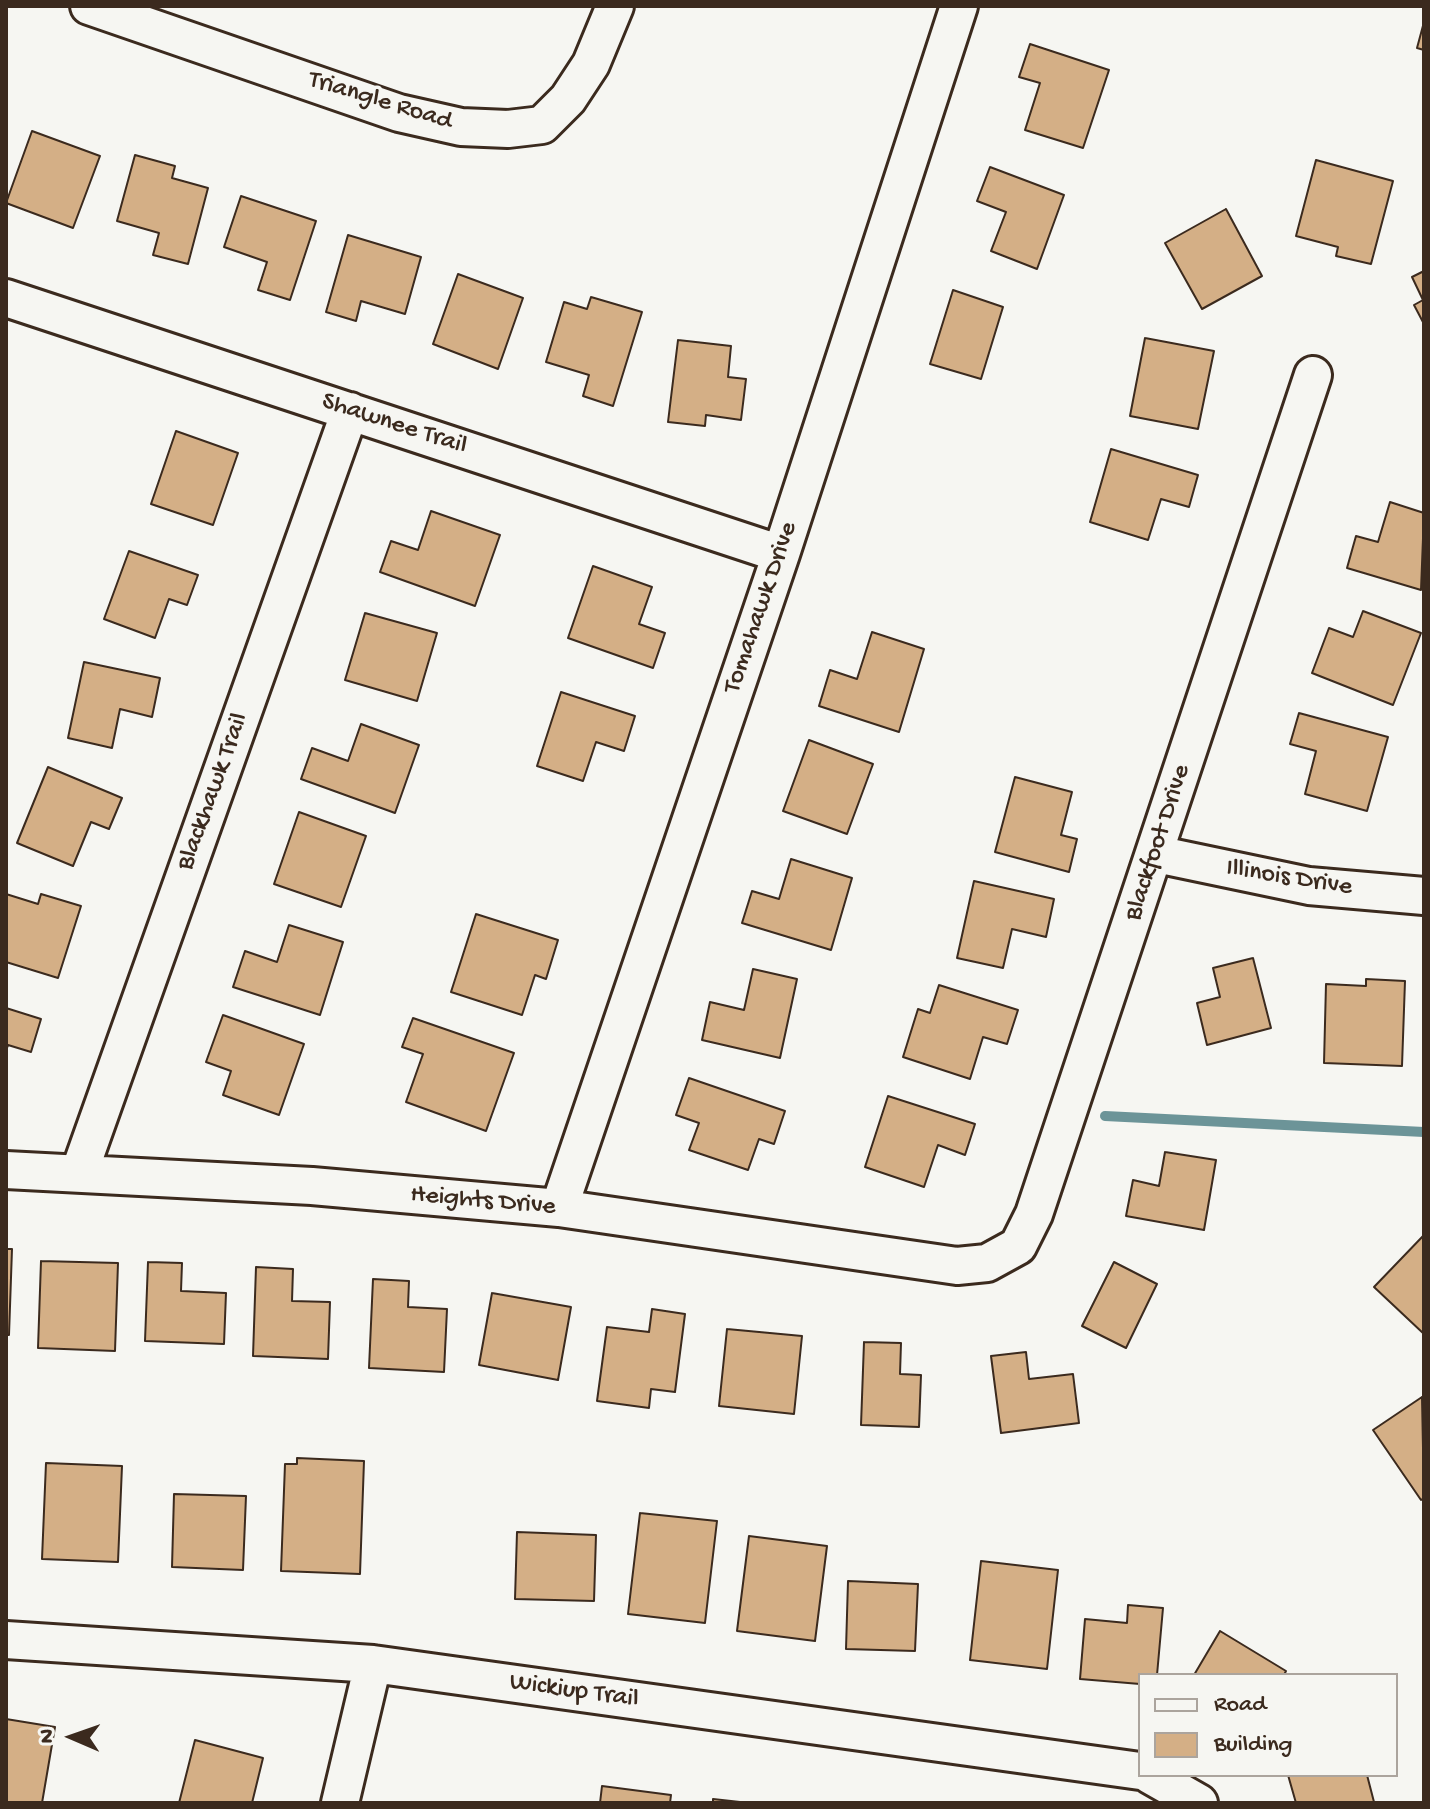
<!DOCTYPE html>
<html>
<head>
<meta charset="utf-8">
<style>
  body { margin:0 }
  #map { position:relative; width:1430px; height:1809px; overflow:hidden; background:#f6f6f2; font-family:"Gochi Hand",sans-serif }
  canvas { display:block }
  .frame { position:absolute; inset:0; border:8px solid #3b2a1e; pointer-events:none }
  .legend { position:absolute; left:1138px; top:1673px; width:260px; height:104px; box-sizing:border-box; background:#f6f6f2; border:2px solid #aba49d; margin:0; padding:10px 14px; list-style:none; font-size:24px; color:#3b2a1e }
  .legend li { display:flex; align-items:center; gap:16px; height:40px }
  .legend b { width:40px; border:2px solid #aba49d }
  .north { position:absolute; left:32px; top:1697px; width:80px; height:80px; -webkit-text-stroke:6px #f6f6f2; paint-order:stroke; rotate:272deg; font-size:22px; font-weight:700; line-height:32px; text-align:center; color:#3b2a1e }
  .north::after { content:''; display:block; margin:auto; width:28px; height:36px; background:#3b2a1e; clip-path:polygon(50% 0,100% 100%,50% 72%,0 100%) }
</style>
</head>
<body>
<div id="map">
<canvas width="1430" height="1809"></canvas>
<div class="frame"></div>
<ul class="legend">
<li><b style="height:10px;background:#f6f6f2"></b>Road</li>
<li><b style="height:22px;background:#d4af86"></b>Building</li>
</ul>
<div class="north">N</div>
</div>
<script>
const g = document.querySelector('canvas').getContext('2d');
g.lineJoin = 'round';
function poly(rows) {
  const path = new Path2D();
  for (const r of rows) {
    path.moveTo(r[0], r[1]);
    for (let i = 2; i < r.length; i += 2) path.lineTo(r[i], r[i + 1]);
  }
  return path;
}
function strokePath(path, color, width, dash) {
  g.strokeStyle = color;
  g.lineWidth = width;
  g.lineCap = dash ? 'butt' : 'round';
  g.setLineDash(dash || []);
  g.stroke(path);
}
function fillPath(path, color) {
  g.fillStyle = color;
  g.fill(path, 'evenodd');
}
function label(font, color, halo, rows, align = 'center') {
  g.font = font + ' "Gochi Hand",sans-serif';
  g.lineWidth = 7;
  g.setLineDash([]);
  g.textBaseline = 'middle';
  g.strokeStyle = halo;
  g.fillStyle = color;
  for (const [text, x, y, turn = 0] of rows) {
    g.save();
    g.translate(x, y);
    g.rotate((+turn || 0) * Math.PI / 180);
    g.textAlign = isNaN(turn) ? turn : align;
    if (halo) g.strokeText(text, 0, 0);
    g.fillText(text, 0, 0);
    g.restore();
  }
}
strokePath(poly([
  [1105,1116,1424,1132]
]), '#6c9498', 10);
const building = poly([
  [1424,22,1424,50,1417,48,1424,22],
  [1030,44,1109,70,1083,148,1025,130,1040,83,1019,77,1030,44],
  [32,131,100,156,73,228,6,203,32,131],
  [135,155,175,166,172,178,208,188,188,264,153,255,159,233,117,221,135,155],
  [1316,160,1393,181,1371,264,1336,256,1338,247,1296,236,1316,160],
  [990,167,1064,195,1037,269,991,251,1006,212,977,201,990,167],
  [241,196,316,221,290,300,258,290,267,262,224,247,241,196],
  [1226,209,1262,276,1202,309,1165,243,1226,209],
  [348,235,421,257,405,314,361,301,356,321,326,312,348,235],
  [1424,271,1424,324,1414,305,1423,300,1412,277,1424,271],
  [458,274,523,298,498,369,433,344,458,274],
  [953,290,1003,307,981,379,930,364,953,290],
  [591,297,642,312,613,406,583,396,589,375,546,362,564,302,587,309,591,297],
  [1145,338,1214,351,1198,429,1130,416,1145,338],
  [678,340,731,346,728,377,746,379,741,420,706,415,705,426,668,422,678,340],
  [176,431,238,453,213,525,151,504,176,431],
  [1111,449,1198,475,1189,507,1161,499,1148,540,1090,522,1111,449],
  [1390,502,1424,513,1421,590,1347,568,1356,536,1378,542,1390,502],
  [431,511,500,535,475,606,380,572,391,541,418,550,431,511],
  [129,551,198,575,187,605,169,599,155,638,104,619,129,551],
  [593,566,652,587,639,624,665,633,653,668,568,638,593,566],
  [1363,611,1421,633,1393,705,1312,673,1329,628,1353,637,1363,611],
  [365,613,437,633,417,701,345,680,365,613],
  [872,632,924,649,899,732,819,706,830,670,857,679,872,632],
  [84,662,160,678,152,717,120,709,112,748,68,738,84,662],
  [561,692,635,716,624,751,596,742,583,781,537,766,561,692],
  [1299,713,1388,737,1367,811,1305,794,1316,751,1290,744,1299,713],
  [361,724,419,745,395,813,301,779,312,748,348,761,361,724],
  [809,740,873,764,847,834,783,811,809,740],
  [48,767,122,798,109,829,91,822,73,866,17,843,48,767],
  [1015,777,1072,792,1061,835,1077,839,1069,872,995,852,1015,777],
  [299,812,366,836,341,907,274,884,299,812],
  [791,859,852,878,831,950,742,923,752,891,779,899,791,859],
  [974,881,1054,899,1046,937,1012,929,1003,968,957,958,974,881],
  [6,894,38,904,41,894,81,906,58,978,6,962,6,894],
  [476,914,558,940,546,979,535,975,522,1015,451,992,476,914],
  [289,925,343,942,320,1015,233,987,245,951,277,962,289,925],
  [1253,958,1271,1028,1207,1045,1197,1003,1220,997,1213,968,1253,958],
  [753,969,797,979,780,1058,702,1040,710,1002,744,1010,753,969],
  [1366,979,1405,981,1402,1066,1324,1063,1326,984,1366,986,1366,979],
  [939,985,1018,1010,1007,1044,983,1037,970,1079,903,1057,918,1009,930,1013,939,985],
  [6,1008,41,1019,31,1052,8,1045,6,1051,6,1008],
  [223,1015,304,1044,279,1115,223,1095,231,1071,206,1062,223,1015],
  [413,1018,514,1053,486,1131,406,1102,423,1054,402,1047,413,1018],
  [689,1078,785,1111,774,1144,759,1139,748,1170,689,1150,699,1123,676,1115,689,1078],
  [888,1096,975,1124,965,1155,938,1145,924,1187,865,1167,888,1096],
  [1165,1152,1216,1160,1204,1230,1126,1216,1133,1180,1159,1186,1165,1152],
  [1424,1235,1424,1334,1374,1287,1424,1235],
  [6,1249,12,1249,9,1335,6,1335,6,1249],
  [41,1261,118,1263,115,1351,38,1348,41,1261],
  [148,1262,182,1263,181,1291,226,1293,224,1344,145,1341,148,1262],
  [1114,1262,1157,1284,1126,1348,1082,1326,1114,1262],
  [256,1267,293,1269,292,1301,330,1302,328,1359,253,1356,256,1267],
  [373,1279,409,1281,408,1307,447,1309,444,1372,369,1368,373,1279],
  [492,1293,571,1307,558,1380,479,1365,492,1293],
  [652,1309,685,1314,675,1392,651,1389,649,1408,597,1401,607,1327,649,1332,652,1309],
  [727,1329,802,1336,794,1414,719,1406,727,1329],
  [864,1342,901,1343,900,1374,921,1375,919,1427,861,1425,864,1342],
  [1026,1352,1029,1379,1073,1374,1079,1423,1001,1433,991,1356,1026,1352],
  [1422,1397,1424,1498,1421,1500,1373,1430,1422,1397],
  [297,1458,364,1461,360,1574,281,1571,285,1464,297,1464,297,1458],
  [46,1463,122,1466,118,1562,42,1559,46,1463],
  [174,1494,246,1496,243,1570,172,1567,174,1494],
  [640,1513,717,1521,705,1623,628,1614,640,1513],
  [517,1532,596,1535,594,1601,515,1599,517,1532],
  [749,1536,827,1546,815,1641,737,1631,749,1536],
  [981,1561,1058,1570,1047,1669,970,1660,981,1561],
  [848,1581,918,1584,915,1651,846,1649,848,1581],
  [1128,1605,1163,1608,1157,1675,1140,1675,1140,1684,1080,1679,1085,1619,1127,1623,1128,1605],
  [1220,1631,1286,1671,1284,1675,1194,1675,1220,1631],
  [6,1719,55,1727,42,1803,6,1803,6,1719],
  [195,1740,263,1758,252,1803,179,1803,195,1740],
  [1288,1775,1367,1775,1374,1802,1296,1803,1288,1775],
  [602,1786,671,1795,670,1803,600,1803,602,1786],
  [713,1799,749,1803,713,1803,713,1799]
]);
fillPath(building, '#d4af86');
strokePath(building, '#3b2a1e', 2);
const minor = poly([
  [89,6,399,113,461,127,508,129,542,125,568,99,591,64,615,6],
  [6,298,781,554],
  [1156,854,1309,886,1424,896],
  [6,1170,312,1186,559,1208,957,1266,987,1263,1018,1246,1034,1214,1313,375],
  [79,1173,350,411],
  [559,1208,781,554,959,6],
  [6,1640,373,1664,1140,1771],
  [1150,1775,1199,1803],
  [340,1803,373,1664]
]);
strokePath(minor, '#3b2a1e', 42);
strokePath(minor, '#f6f6f2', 36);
label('26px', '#3b2a1e', '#f6f6f2', [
  ["Triangle Road",380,102,17],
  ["Shawnee Trail",394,425,18],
  ["Tomahawk Drive",762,608,-71],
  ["Blackhawk Trail",214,792,-70],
  ["Blackfoot Drive",1159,843,-72],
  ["Illinois Drive",1289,879,9],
  ["Heights Drive",483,1202,5],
  ["Wickiup Trail",574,1692,8]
]);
</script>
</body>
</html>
